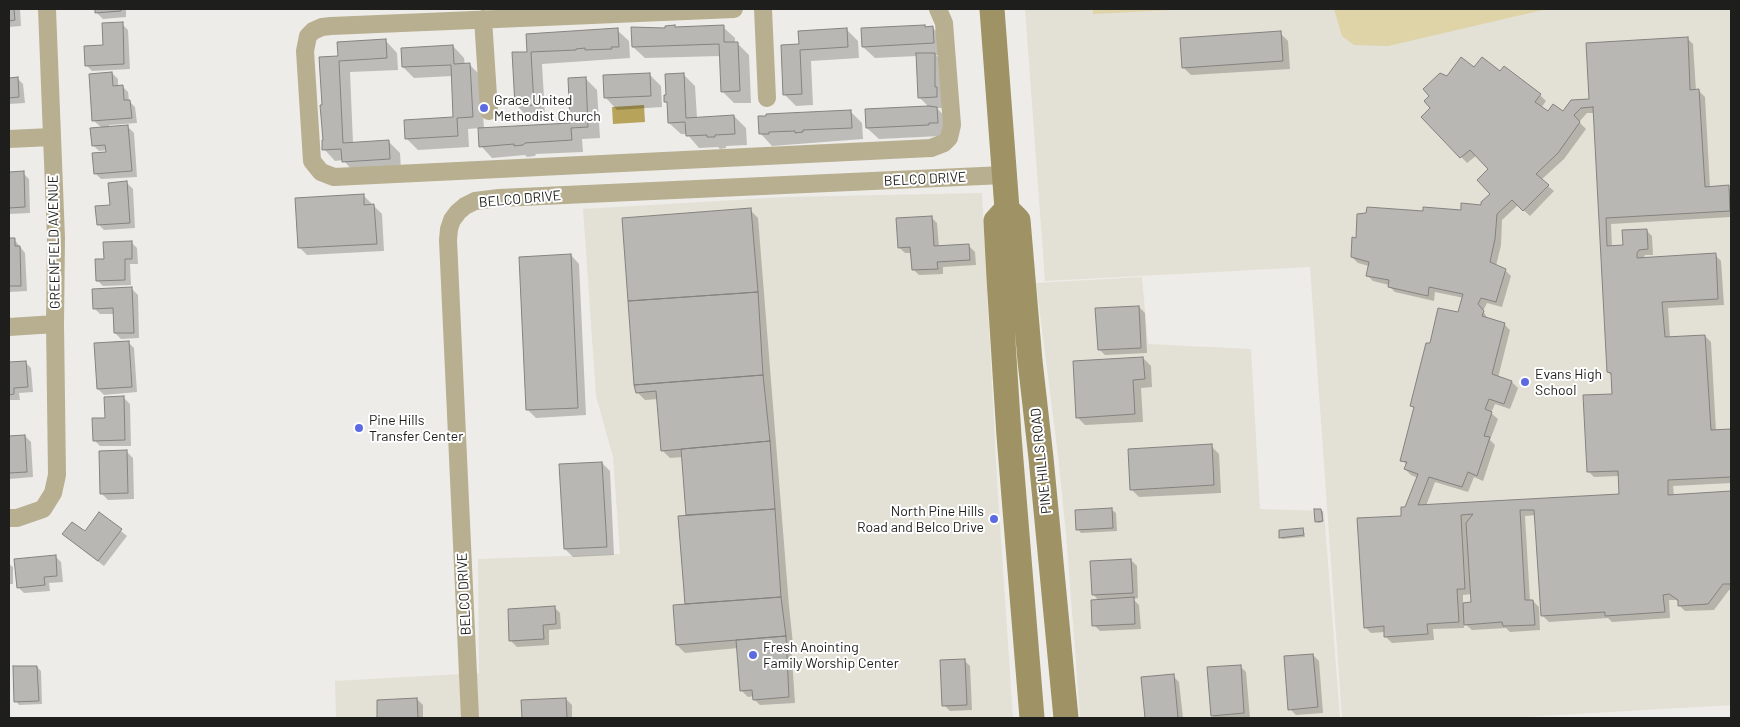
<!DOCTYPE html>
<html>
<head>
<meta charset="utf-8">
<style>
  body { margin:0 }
  #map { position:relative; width:1740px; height:727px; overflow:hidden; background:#edece8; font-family:Barlow,sans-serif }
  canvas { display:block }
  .frame { position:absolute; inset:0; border:10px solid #1e1e1c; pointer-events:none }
</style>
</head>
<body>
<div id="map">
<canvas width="1740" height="727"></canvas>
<div class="frame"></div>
</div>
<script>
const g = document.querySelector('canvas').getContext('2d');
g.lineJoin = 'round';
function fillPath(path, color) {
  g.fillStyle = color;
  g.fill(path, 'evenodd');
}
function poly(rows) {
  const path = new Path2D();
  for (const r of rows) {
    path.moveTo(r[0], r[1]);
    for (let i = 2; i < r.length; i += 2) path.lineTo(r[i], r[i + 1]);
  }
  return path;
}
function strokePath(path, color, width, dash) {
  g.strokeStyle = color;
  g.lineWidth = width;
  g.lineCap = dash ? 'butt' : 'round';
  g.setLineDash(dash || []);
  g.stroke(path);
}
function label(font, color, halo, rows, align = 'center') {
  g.font = font + ' Barlow,sans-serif';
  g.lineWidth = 4;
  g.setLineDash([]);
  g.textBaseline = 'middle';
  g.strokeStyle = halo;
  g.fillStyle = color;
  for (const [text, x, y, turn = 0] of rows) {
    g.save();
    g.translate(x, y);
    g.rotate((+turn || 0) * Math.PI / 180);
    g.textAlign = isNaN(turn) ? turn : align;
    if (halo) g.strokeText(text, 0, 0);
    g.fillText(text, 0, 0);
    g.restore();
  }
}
fillPath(poly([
  [1025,9,1731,9,1731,705,1508,718,1342,718,1310,267,1045,281],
  [982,193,997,480,1013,718,336,718,335,681,479,673,478,559,620,554,613,457,596,396,583,209,786,197],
  [1142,277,1148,344,1251,349,1260,509,1324,511,1340,718,1081,718,1080,715,1066,534,1058,455,1036,283]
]), '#e3e0d5');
fillPath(poly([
  [1093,9,1190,9,1093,14],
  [1334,9,1547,9,1388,46,1354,45,1342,36]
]), '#dfd3a8');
fillPath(poly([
  [644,105,645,122,613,124,612,107]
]), '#b7a35a');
fillPath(poly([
  [9,9,20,9,21,26,9,27],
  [96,9,126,9,126,17,103,19,97,13],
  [122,24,128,30,130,69,92,71,86,65],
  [924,26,926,28,933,28,944,39,945,55,936,55,946,66,948,108,937,108,948,120,941,136,879,139,867,128,930,108,919,97,917,56,875,58,863,47],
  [675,27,677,28,723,27,735,38,735,43,737,43,749,55,751,103,734,103,723,92,721,56,645,58,633,47,666,29],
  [846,29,858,41,859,58,811,61,813,105,796,106,784,94,800,45],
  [617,30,629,41,630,58,542,64,545,116,528,117,516,105,528,53,527,35],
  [1280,33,1288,41,1290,69,1191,75,1183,67],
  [1687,38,1693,44,1696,91,1699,91,1705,97,1710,188,1728,187,1731,190,1731,217,1611,224,1612,247,1624,246,1646,230,1652,236,1653,255,1645,255,1643,259,1715,255,1721,261,1724,305,1668,308,1670,338,1705,336,1711,342,1716,431,1731,430,1731,483,1673,486,1674,496,1731,492,1731,590,1729,590,1714,610,1685,611,1679,605,1679,602,1676,600,1669,600,1670,618,1612,622,1608,618,1549,622,1543,616,1536,515,1525,516,1530,601,1533,601,1539,607,1540,630,1510,632,1506,628,1472,630,1464,623,1464,628,1433,629,1434,640,1392,643,1386,637,1385,632,1371,633,1365,627,1402,517,1418,478,1411,475,1405,469,1407,465,1402,460,1415,409,1412,406,1431,345,1459,314,1464,298,1435,292,1434,301,1395,292,1389,286,1389,285,1373,281,1367,275,1369,266,1358,263,1352,257,1357,239,1424,212,1462,212,1483,206,1492,194,1490,169,1476,156,1467,163,1423,117,1432,108,1447,77,1474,69,1501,73,1540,95,1546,101,1541,108,1548,113,1563,113,1591,101],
  [1587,113,1595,113,1608,372,1612,376,1613,395,1588,471,1594,477,1619,476,1620,495,1426,506,1435,482,1468,492,1474,477,1483,481,1495,445,1490,440,1498,419,1491,413,1495,404,1510,409,1518,388,1512,382,1498,378,1510,330,1504,324,1488,319,1483,311,1487,303,1502,307,1511,276,1505,270,1496,266,1501,245,1502,220,1518,205,1530,216,1554,191,1541,180,1564,159,1586,129,1579,122],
  [1472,594,1472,603,1463,604,1463,595],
  [386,41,397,53,398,70,350,72,353,143,389,142,400,153,401,171,355,173,343,160,335,161,324,149,339,57],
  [453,46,464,58,465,65,469,64,481,76,484,129,571,124,585,78,597,90,600,138,582,139,583,152,536,154,535,156,527,157,525,155,492,158,481,146,480,128,468,129,469,147,418,150,406,138,455,118,452,76,414,78,403,67],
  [112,73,118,79,118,86,122,86,128,92,129,101,135,107,137,123,109,125,109,128,128,127,134,133,137,177,101,179,95,173,107,153,107,150,99,151,93,145,102,128,93,120],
  [649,74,661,86,662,107,617,110,606,98],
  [683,74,695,86,697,118,734,116,746,128,747,145,726,146,726,148,720,149,718,147,699,148,687,134,681,134,669,123,668,104,666,102],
  [17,78,23,84,25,103,9,104,9,79],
  [850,111,862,123,863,139,772,146,761,134],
  [9,173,23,173,29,179,30,213,9,214],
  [127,183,133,189,135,228,104,230,98,224],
  [363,195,371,203,371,206,374,206,382,214,384,251,307,255,299,247],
  [750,210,758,218,789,606,793,644,791,644,795,703,760,705,754,699,754,696,748,697,742,691,738,648,685,653,677,645,686,605,679,517,687,517,683,457,670,458,662,450,658,399,645,400,637,392],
  [931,217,937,223,939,247,969,246,975,252,976,265,943,267,943,274,919,275,913,269,912,253,905,253,899,247],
  [9,239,14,239,25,253,27,291,9,292],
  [131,242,137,248,138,264,130,264,131,285,103,286,97,280,105,260],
  [571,255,579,264,586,415,536,418,528,410],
  [132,289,138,295,139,338,121,339,115,333,114,314,100,314,94,308],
  [1139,307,1145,313,1147,353,1105,355,1099,349],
  [128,342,134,348,137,392,104,395,98,389],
  [1143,358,1151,366,1152,387,1141,388,1143,422,1085,425,1077,417],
  [25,362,31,368,33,392,19,393,20,400,9,400,9,364],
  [124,398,130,404,131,446,100,446,94,440,106,419],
  [25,436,31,442,33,477,9,479,9,437],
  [1211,446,1219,454,1221,493,1139,497,1131,489],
  [127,452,133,458,134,499,108,500,102,494],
  [602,463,610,471,614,555,573,557,565,549],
  [1112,510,1116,513,1117,531,1081,533,1078,529],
  [1321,510,1323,512,1323,522,1318,523,1316,521],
  [100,514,127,536,104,566,70,540,85,533],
  [1303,529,1305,537,1282,539,1281,537],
  [55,556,61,562,63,582,49,583,50,591,24,593,18,587],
  [1131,560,1137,566,1138,598,1133,599,1139,605,1141,629,1100,631,1094,625,1099,601,1093,594],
  [9,564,13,567,13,584,9,584],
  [554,607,560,613,561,629,549,630,549,645,517,647,511,641],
  [1313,655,1319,661,1323,713,1296,715,1290,709],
  [964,660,970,666,972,710,950,711,944,705],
  [1240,666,1246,672,1250,718,1215,718,1212,715],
  [37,667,41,671,42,704,19,705,16,701],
  [1173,676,1179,682,1183,718,1146,718,1142,678],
  [417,699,423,705,423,718,379,718,378,701],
  [566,699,572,705,572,718,523,718,522,701]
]), '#0003');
const building = poly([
  [9,9,14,9,15,20,9,21,9,9],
  [95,9,121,9,121,11,95,13,95,9],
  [123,22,124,64,85,66,84,46,103,45,102,23,123,22],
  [675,25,675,27,724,25,724,42,738,42,740,91,721,92,719,44,632,47,631,27,665,28,665,26,675,25],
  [925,25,925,27,933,26,934,43,862,47,861,28,925,25],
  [618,28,619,47,611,47,612,49,585,50,585,48,576,49,576,50,531,52,534,105,515,106,512,52,527,52,526,34,618,28],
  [847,28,848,47,800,50,802,94,783,95,781,45,799,44,798,31,847,28],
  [1281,31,1283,61,1182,68,1180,38,1281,31],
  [1688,37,1690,90,1699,89,1705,187,1729,185,1730,211,1606,218,1607,246,1623,245,1622,230,1647,229,1648,249,1639,250,1637,253,1637,258,1716,253,1718,299,1662,302,1665,337,1705,335,1711,430,1731,429,1731,477,1668,480,1668,495,1731,491,1731,584,1723,584,1708,604,1678,606,1678,600,1669,594,1663,595,1665,612,1605,616,1605,612,1541,616,1534,510,1520,510,1525,600,1533,600,1535,625,1503,626,1502,622,1464,625,1463,603,1471,602,1466,523,1473,514,1461,515,1465,589,1457,589,1459,622,1427,624,1428,634,1384,637,1384,626,1364,628,1357,518,1401,516,1401,507,1405,507,1418,474,1404,469,1407,462,1400,461,1414,407,1410,406,1426,343,1430,343,1438,308,1458,312,1463,294,1429,287,1428,296,1388,287,1389,280,1366,276,1369,262,1351,257,1352,237,1356,238,1357,214,1366,213,1367,207,1423,211,1423,207,1461,210,1461,203,1481,205,1481,202,1490,194,1477,180,1488,169,1470,150,1460,158,1421,117,1430,108,1424,101,1429,96,1423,89,1440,73,1447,76,1461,57,1474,67,1482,57,1500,71,1504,66,1541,94,1535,102,1548,111,1553,104,1563,111,1571,100,1589,99,1586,43,1688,37],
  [1593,107,1607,372,1611,373,1612,394,1583,395,1587,472,1618,471,1619,494,1418,505,1429,477,1462,487,1468,472,1477,476,1490,437,1484,436,1492,412,1485,409,1489,399,1504,404,1512,381,1492,374,1505,323,1482,316,1484,311,1478,304,1481,298,1496,302,1506,269,1490,262,1495,239,1497,214,1512,200,1523,211,1549,185,1536,174,1558,153,1580,122,1574,115,1581,108,1593,107],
  [386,39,387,58,339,61,343,143,389,140,390,159,342,162,341,149,322,150,322,140,323,140,320,105,322,105,319,57,338,56,337,42,386,39],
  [453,45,454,64,470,63,473,117,457,118,458,136,405,139,404,120,453,117,451,65,402,67,401,48,453,45],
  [916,53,935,53,935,87,937,87,937,97,918,98,916,53],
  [112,72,113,86,123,85,124,100,130,100,132,118,92,121,89,74,112,72],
  [650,73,651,96,604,98,603,75,650,73],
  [684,73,686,118,734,115,735,134,715,135,715,137,707,137,707,135,686,136,685,122,668,123,667,102,664,102,664,95,666,95,665,74,684,73],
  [18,77,19,97,9,98,9,78,18,77],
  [586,77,588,127,571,128,572,140,525,143,523,145,514,146,514,144,479,147,478,128,570,123,568,78,586,77],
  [928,106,937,107,938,123,929,123,929,125,866,128,865,109,928,106],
  [851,110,852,128,803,130,803,132,795,133,795,131,769,132,769,134,759,134,758,116,766,116,766,114,851,110],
  [128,125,132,171,94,174,92,153,106,152,105,145,92,146,90,128,128,125],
  [24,171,25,207,9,208,9,172,24,171],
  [127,181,130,223,97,225,95,206,110,205,108,183,127,181],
  [364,194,364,205,374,204,377,244,298,248,295,198,364,194],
  [751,208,758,292,628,301,622,218,751,208],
  [932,216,934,246,969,244,970,260,937,262,938,269,912,270,910,247,898,248,896,218,932,216],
  [9,238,15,238,15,246,20,246,21,286,9,286,9,238],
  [132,241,132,259,125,259,125,280,96,281,95,259,104,259,103,242,132,241],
  [571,254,578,408,526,410,519,257,571,254],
  [132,287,134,333,114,333,113,308,93,309,92,289,132,287],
  [758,292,763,375,634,385,628,301,758,292],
  [1139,306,1141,348,1098,350,1095,308,1139,306],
  [129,341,132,387,97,389,94,343,129,341],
  [1143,357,1145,379,1133,380,1135,414,1076,418,1073,361,1143,357],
  [26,361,28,387,14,388,14,394,9,395,9,362,26,361],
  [763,375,770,441,661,451,656,391,636,393,634,385,763,375],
  [124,396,125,440,93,441,92,418,105,418,104,397,124,396],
  [25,435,27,472,9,473,9,436,25,435],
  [770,441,775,509,686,515,681,449,770,441],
  [1212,444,1214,485,1130,490,1128,449,1212,444],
  [127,450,128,493,100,494,99,451,127,450],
  [602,462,607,547,564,549,559,464,602,462],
  [1112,508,1113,528,1076,530,1075,510,1112,508],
  [775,509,781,597,685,604,678,516,775,509],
  [1314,509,1321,509,1323,521,1315,522,1314,509],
  [99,512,122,529,98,561,62,534,72,522,85,531,99,512],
  [1303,528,1304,535,1279,538,1279,530,1303,528],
  [56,555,57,576,44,577,45,585,17,588,14,559,56,555],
  [1131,559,1133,593,1092,595,1090,561,1131,559],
  [781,597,786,636,676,645,673,605,781,597],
  [1134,597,1135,624,1092,626,1091,600,1134,597],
  [555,606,556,624,543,625,544,639,509,641,508,609,555,606],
  [786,636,789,697,753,700,752,690,740,691,736,640,786,636],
  [1313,654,1318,707,1288,710,1284,656,1313,654],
  [965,659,967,705,942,706,940,660,965,659],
  [1241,665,1244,713,1211,716,1207,667,1241,665],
  [13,666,37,666,39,701,14,702,13,666],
  [1174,674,1178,718,1145,718,1141,677,1174,674],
  [417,698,418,718,377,718,377,700,417,698],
  [566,698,567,718,522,718,521,700,566,698]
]);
fillPath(building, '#b8b7b4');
strokePath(building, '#848380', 1);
strokePath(poly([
  [734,9,331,26,322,27,313,31,308,36,305,51,312,161,321,172,334,177,931,148,944,143,949,138,952,125,944,23,938,9],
  [763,9,767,98],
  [483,19,489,111],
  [9,139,51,137],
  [9,327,55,324],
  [9,518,17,518,43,509,53,493,57,475,55,324,56,238,47,9],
  [470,718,448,240,449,229,452,220,458,212,465,206,475,201,499,198,1004,175]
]), '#b8af91', 18);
strokePath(poly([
  [992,9,1007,209,1018,220,1030,361,1041,458,1066,718],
  [1007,209,996,221,999,278,1009,436,1032,718]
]), '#9f9264', 25);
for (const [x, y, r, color] of [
  [484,108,5,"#5d6be2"],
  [1525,382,5,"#5d6be2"],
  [359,428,5,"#5d6be2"],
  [994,519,5,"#5d6be2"],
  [753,655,5,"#5d6be2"]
]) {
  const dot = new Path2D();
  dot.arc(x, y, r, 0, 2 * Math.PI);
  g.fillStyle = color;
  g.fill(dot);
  strokePath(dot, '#fff', 2);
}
label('14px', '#1e1e1c', '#fff', [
  ["Grace United",494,100],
  ["Methodist Church",494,116],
  ["Evans High",1535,374],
  ["School",1535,390],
  ["Pine Hills",369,420],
  ["Transfer Center",369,436],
  ["North Pine Hills",984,511,"right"],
  ["Road and Belco Drive",984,527,"right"],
  ["Fresh Anointing",763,647],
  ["Family Worship Center",763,663]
], 'left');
label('14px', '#1e1e1c', '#fff', [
  ["BELCO DRIVE",925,179,-3],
  ["BELCO DRIVE",520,199,-5],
  ["GREENFIELD AVENUE",54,242,-91],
  ["PINE HILLS ROAD",1041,461,-96],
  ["BELCO DRIVE",464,594,-93]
]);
</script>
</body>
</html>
